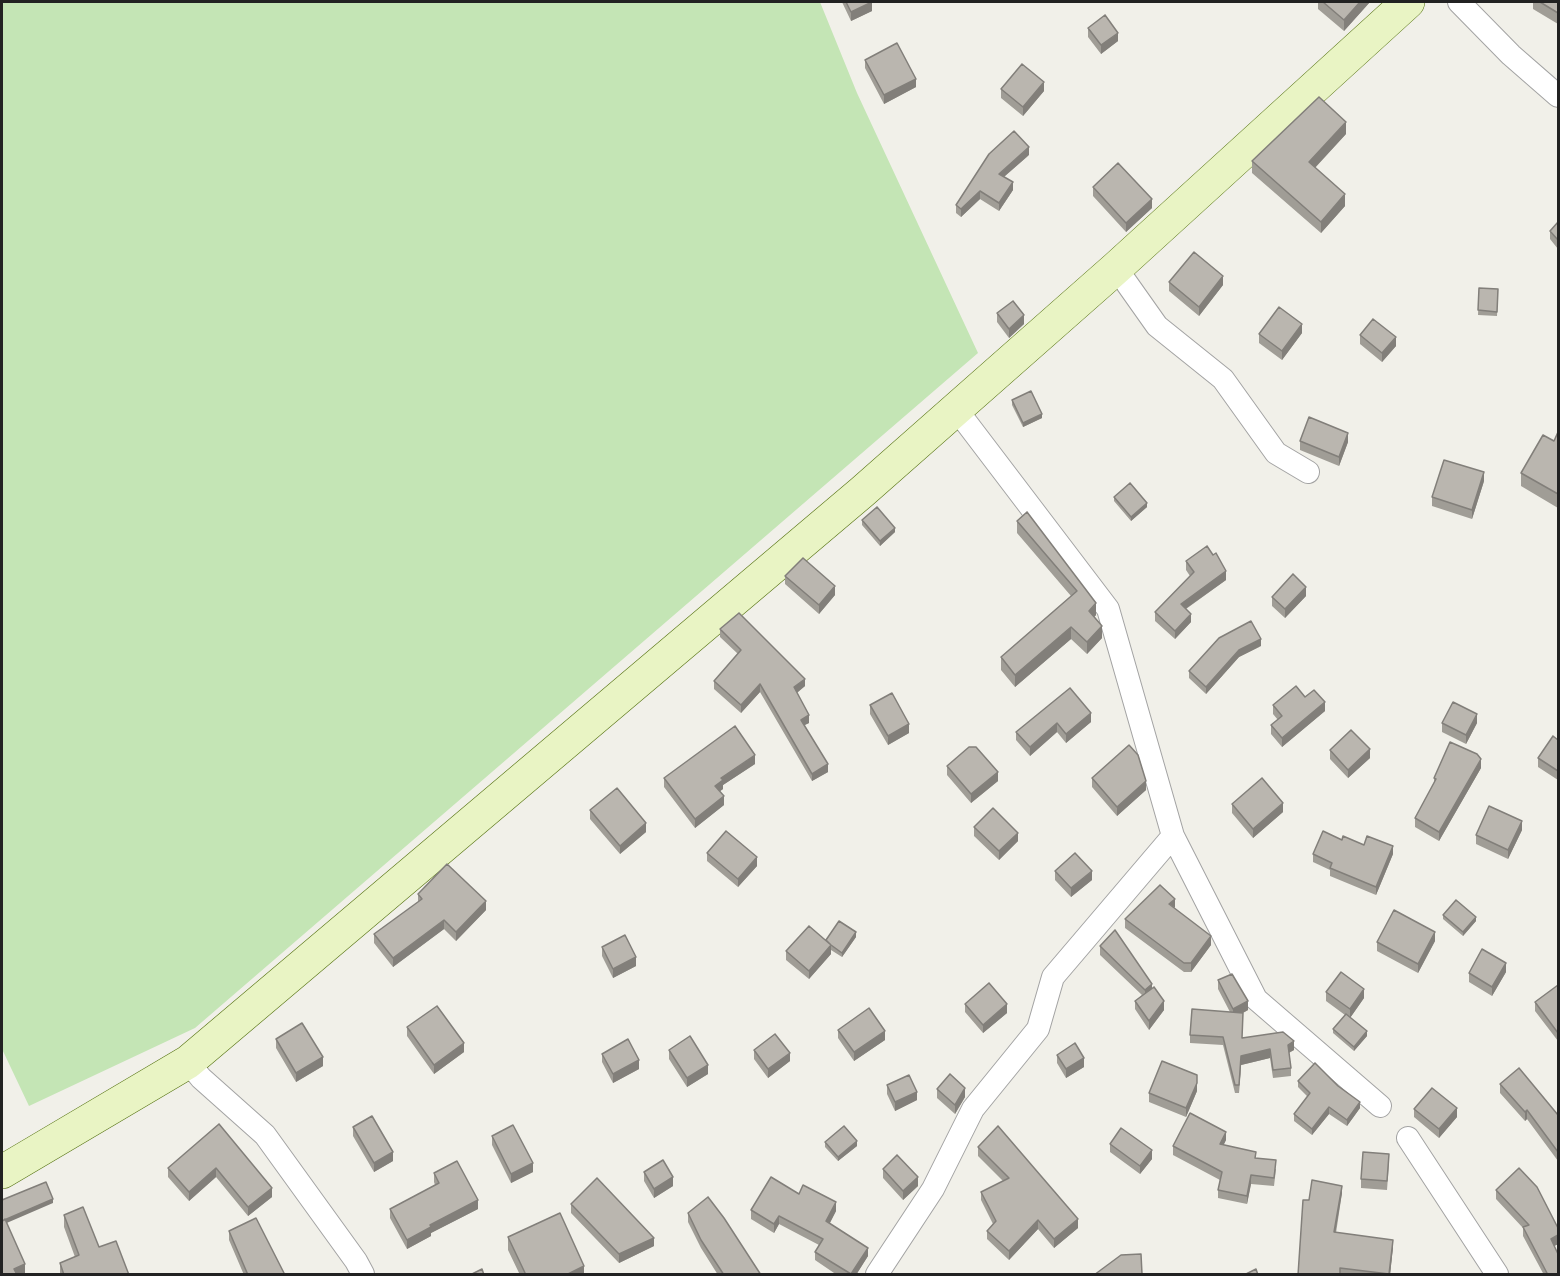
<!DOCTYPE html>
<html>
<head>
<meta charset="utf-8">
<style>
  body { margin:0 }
  #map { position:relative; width:1560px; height:1276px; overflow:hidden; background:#f1f0e9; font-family:"Asap Condensed",sans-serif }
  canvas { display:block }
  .frame { position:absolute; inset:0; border:3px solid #222; pointer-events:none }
</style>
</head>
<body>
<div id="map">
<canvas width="1560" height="1276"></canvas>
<div class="frame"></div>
</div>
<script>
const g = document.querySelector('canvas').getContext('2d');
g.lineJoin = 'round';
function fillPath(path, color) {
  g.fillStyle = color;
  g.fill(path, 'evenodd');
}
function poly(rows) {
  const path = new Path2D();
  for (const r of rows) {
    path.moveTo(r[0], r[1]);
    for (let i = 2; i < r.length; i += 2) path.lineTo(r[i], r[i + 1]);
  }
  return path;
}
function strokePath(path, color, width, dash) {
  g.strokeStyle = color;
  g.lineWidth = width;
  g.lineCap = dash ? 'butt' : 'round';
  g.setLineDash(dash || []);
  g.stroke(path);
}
fillPath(poly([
  [2,2,820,2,857,93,978,353,195,1028,29,1106,2,1049]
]), '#c4e5b5');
const street = poly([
  [1459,2,1511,55,1558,96],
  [1116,268,1157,326,1223,379,1276,453,1308,472],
  [956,409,1108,609,1173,836,1256,999,1380,1106],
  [188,1062,201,1078,265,1135,356,1261,363,1274],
  [1408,1138,1497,1274],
  [877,1274,933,1189,973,1109,1038,1029,1053,977,1173,836]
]);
const secondary = poly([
  [2,1172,188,1062,862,492,1116,268,1408,2]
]);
strokePath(street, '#a3a3a3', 24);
strokePath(secondary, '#547110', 34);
strokePath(street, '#fff', 22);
strokePath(secondary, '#e9f4c4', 33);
fillPath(poly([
  [842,2,872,2,872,11,851,21],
  [1318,2,1370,2,1344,31,1318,9],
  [1533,2,1558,2,1558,24,1533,9],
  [1088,28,1118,41,1101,54,1088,37],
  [865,60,916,87,884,104,865,68],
  [1001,89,1044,91,1023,116,1001,98],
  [1346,134,1315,168,1345,206,1321,233,1252,173,1252,161],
  [1029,155,1004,177,1013,190,999,211,980,199,961,217,956,213,956,205],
  [1093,187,1152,208,1126,232,1093,196],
  [1558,222,1558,249,1550,239,1550,231],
  [1169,282,1223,285,1199,316,1169,291],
  [1479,288,1498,289,1497,316,1478,315],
  [997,313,1024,324,1009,338,997,322],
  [1302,333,1282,360,1259,343,1259,334],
  [1360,335,1396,346,1382,362,1360,344],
  [1012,400,1042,418,1023,427,1012,405],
  [1558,432,1558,508,1521,486,1521,473,1554,441],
  [1300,441,1348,442,1339,466,1300,450],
  [1484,481,1472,519,1432,506,1432,497],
  [1114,497,1147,507,1131,521,1114,501],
  [1027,512,1096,615,1094,617,1102,638,1087,654,1071,639,1015,687,1001,670,1001,657,1071,596,1017,533,1017,521],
  [862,520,895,532,880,546,862,525],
  [1186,561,1226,580,1186,609,1191,622,1175,639,1155,621,1155,612,1190,576,1186,570],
  [785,576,835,595,819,614,785,584],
  [1306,596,1285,618,1272,606,1272,597],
  [720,629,805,686,797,693,809,723,804,725,828,772,812,781,760,692,741,713,714,689,714,681,738,654,720,637],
  [1261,646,1239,657,1206,694,1189,678,1189,671],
  [1070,688,1091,722,1066,743,1057,732,1030,756,1016,740,1016,732],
  [1305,697,1325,711,1282,747,1271,734,1271,725,1278,720,1273,714,1273,705],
  [870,705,909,733,888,745,870,714],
  [1442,723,1477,723,1466,744,1442,732],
  [1558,740,1558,780,1538,767,1538,758],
  [1330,750,1370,758,1348,778,1330,759],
  [755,764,723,785,723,789,720,791,724,805,695,828,664,787,664,778],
  [947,766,998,781,971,803,947,775],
  [1481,768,1439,841,1415,827,1415,818,1434,783,1434,778],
  [1092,778,1146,790,1117,816,1092,787],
  [1232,804,1283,812,1253,838,1232,813],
  [590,810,646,832,620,854,590,819],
  [974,827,1018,841,999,860,974,836],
  [1522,830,1508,859,1476,844,1476,835],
  [1342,840,1393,854,1376,895,1330,876,1330,870,1313,862,1313,854],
  [707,853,757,866,738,887,707,861],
  [1055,871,1092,880,1071,897,1055,880],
  [418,894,486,910,456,941,444,929,393,967,374,943,374,934,418,902],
  [1174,908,1211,945,1191,972,1184,972,1125,928,1125,919],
  [1443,915,1476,921,1463,936,1443,919],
  [856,937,842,957,831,950,831,954,809,979,786,960,786,951,826,940],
  [1435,941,1418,973,1377,951,1377,942],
  [1100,946,1152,989,1164,1010,1149,1030,1135,1009,1135,1001,1142,995,1100,955],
  [602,947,636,966,613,978,602,956],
  [1506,972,1492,996,1469,982,1469,973],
  [1218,980,1248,1010,1243,1013,1242,1038,1294,1050,1289,1053,1291,1068,1291,1076,1273,1078,1270,1058,1241,1065,1239,1093,1235,1093,1223,1045,1190,1043,1190,1035,1230,1012,1218,989],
  [1558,985,1558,1041,1535,1011,1535,1002],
  [1326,992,1364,998,1350,1018,1367,1036,1354,1051,1333,1033,1333,1029,1345,1015,1326,1001],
  [965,1004,1007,1013,983,1033,965,1012],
  [407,1027,464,1052,434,1074,407,1036],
  [838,1030,885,1040,854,1061,838,1038],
  [276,1039,323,1066,296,1082,276,1048],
  [669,1050,708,1074,687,1087,669,1059],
  [754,1050,790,1061,768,1078,754,1059],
  [602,1054,639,1069,613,1083,602,1062],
  [1057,1055,1084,1067,1066,1078,1057,1063],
  [1298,1081,1338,1086,1360,1108,1347,1126,1329,1114,1312,1135,1294,1121,1294,1114,1308,1097,1298,1087],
  [1500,1084,1558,1115,1558,1161,1527,1119,1525,1121,1500,1093],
  [887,1085,917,1100,895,1111,887,1094],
  [937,1089,965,1097,955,1114,937,1098],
  [1197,1091,1186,1117,1149,1102,1149,1093],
  [1414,1109,1457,1117,1439,1138,1414,1117],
  [219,1124,272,1197,248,1216,216,1177,189,1201,168,1177,168,1168],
  [353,1127,393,1161,374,1172,353,1136],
  [492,1136,533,1172,511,1183,492,1145],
  [1226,1140,1223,1145,1256,1158,1276,1169,1274,1186,1251,1184,1247,1204,1218,1198,1218,1190,1220,1180,1173,1155,1173,1146],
  [825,1142,857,1146,838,1161,825,1147],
  [1110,1144,1152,1159,1140,1174,1110,1152],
  [978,1147,1078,1228,1054,1248,1038,1229,1009,1260,987,1239,987,1231,993,1224,981,1200,981,1192,1003,1181,978,1156],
  [1389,1163,1387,1190,1361,1188,1361,1179],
  [883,1169,918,1186,903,1200,883,1178],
  [644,1172,673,1186,654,1198,644,1181],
  [434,1173,478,1209,431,1233,431,1236,407,1249,390,1218,390,1209,435,1185,434,1182],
  [1496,1190,1558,1228,1558,1244,1554,1246,1558,1275,1544,1275,1523,1236,1523,1228,1496,1199],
  [1342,1193,1336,1233,1393,1247,1390,1275,1298,1275,1309,1200],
  [799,1194,836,1211,830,1223,868,1256,856,1275,837,1275,815,1260,815,1252,819,1245,779,1224,774,1233,751,1219,751,1210],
  [571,1204,654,1246,619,1263,571,1213],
  [688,1213,761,1275,718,1275,701,1248,688,1222],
  [64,1215,99,1247,129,1275,60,1275,60,1263,75,1257,64,1227],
  [229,1231,285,1275,244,1275,229,1240],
  [508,1237,584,1275,520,1275,508,1250]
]), '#a09d96');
fillPath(poly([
  [872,2,872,11,851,21,851,12],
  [1360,2,1370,2,1344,31,1344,20],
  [1118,33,1118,41,1101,54,1101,45],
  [916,79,916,87,884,104,884,95],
  [1044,82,1044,91,1023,116,1023,107],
  [1346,122,1346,134,1309,174,1309,162],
  [1029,147,1029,155,999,181,999,174],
  [1013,182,1013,190,999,211,999,203],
  [980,191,980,199,961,217,961,209],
  [1345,194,1345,206,1321,233,1321,222],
  [1152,199,1152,208,1126,232,1126,223],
  [1223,276,1223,285,1199,316,1199,307],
  [1024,315,1024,324,1009,338,1009,329],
  [1302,324,1302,333,1282,360,1282,351],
  [1396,337,1396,346,1382,362,1382,353],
  [1042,414,1042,418,1023,427,1023,423],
  [1348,433,1348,442,1339,466,1339,457],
  [1484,472,1484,481,1472,519,1472,510],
  [1147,503,1147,507,1131,521,1131,517],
  [895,528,895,532,880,546,880,541],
  [1226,571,1226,580,1181,612,1181,604],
  [835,586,835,595,819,614,819,605],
  [1306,587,1306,596,1285,618,1285,609],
  [1096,603,1096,615,1089,623,1089,611],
  [1191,614,1191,622,1175,639,1175,631],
  [1102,626,1102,638,1087,654,1087,642],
  [1071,627,1071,639,1015,687,1015,675],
  [1261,639,1261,646,1239,657,1206,694,1206,687,1239,650],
  [805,679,805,686,794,695,794,687],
  [760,684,760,692,741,713,741,705],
  [1325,702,1325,711,1282,747,1282,738],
  [1091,713,1091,722,1066,743,1066,734],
  [1477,714,1477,723,1466,744,1466,735],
  [809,715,809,723,801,727,801,720],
  [1057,723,1057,732,1030,756,1030,747],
  [909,724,909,733,888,745,888,736],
  [1370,749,1370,758,1348,778,1348,770],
  [755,755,755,764,723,785,723,789,715,795,715,786,721,778],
  [1481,759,1481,768,1439,841,1439,832],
  [828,764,828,772,812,781,812,774],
  [998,772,998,781,971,803,971,794],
  [1146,781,1146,790,1117,816,1117,807],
  [724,796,724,805,695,828,695,819],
  [1283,803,1283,812,1253,838,1253,829],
  [1522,821,1522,830,1508,859,1508,850],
  [646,823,646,832,620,854,620,846],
  [1018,833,1018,841,999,860,999,851],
  [1393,846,1393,854,1376,895,1376,887],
  [757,857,757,866,738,887,738,879],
  [1092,871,1092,880,1071,897,1071,888],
  [1175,899,1175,908,1169,904],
  [486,901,486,910,456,941,456,932],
  [1476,917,1476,921,1463,936,1463,932],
  [444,920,444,929,393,967,393,958],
  [856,932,856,937,842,957,842,953],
  [1435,932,1435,941,1418,973,1418,964],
  [1211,936,1211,945,1191,972,1191,963],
  [831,945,831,954,809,979,809,971],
  [636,957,636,966,613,978,613,969],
  [1506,963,1506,972,1492,996,1492,987],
  [1152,984,1152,993,1145,998,1145,990],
  [1364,989,1364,998,1350,1018,1350,1009],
  [1164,1001,1164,1010,1149,1030,1149,1021],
  [1248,1001,1248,1010,1233,1018,1233,1009],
  [1007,1004,1007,1013,983,1033,983,1025],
  [885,1031,885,1040,854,1061,854,1052],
  [1367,1031,1367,1036,1354,1051,1354,1047],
  [1294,1041,1294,1050,1288,1053,1288,1045],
  [464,1043,464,1052,434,1074,434,1065],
  [1270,1049,1270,1058,1241,1065,1239,1093,1241,1056],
  [790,1053,790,1061,768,1078,768,1069],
  [323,1057,323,1066,296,1082,296,1073],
  [1084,1058,1084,1067,1066,1078,1066,1069],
  [639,1060,639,1069,613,1083,613,1074],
  [708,1065,708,1074,687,1087,687,1078],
  [1197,1083,1197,1091,1186,1117,1186,1108],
  [965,1088,965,1097,955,1114,955,1105],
  [917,1092,917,1100,895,1111,895,1102],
  [1360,1102,1360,1108,1347,1126,1347,1120],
  [1329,1107,1329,1114,1312,1135,1312,1129],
  [1457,1108,1457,1117,1439,1138,1439,1129],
  [1527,1110,1527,1119,1525,1121,1525,1112],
  [1226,1132,1226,1140,1220,1153,1220,1144],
  [857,1141,857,1146,838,1161,838,1157],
  [1152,1150,1152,1159,1140,1174,1140,1166],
  [393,1152,393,1161,374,1172,374,1163],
  [533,1163,533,1172,511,1183,511,1174],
  [216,1168,216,1177,189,1201,189,1192],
  [1251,1175,1251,1184,1247,1204,1247,1196],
  [673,1177,673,1186,654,1198,654,1189],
  [918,1177,918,1186,903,1200,903,1191],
  [1342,1186,1342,1193,1334,1240,1334,1232],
  [272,1188,272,1197,248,1216,248,1207],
  [53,1199,53,1203,2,1225,2,1221],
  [478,1200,478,1209,431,1233,431,1236,407,1249,407,1240,430,1225],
  [836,1202,836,1211,826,1230,826,1221],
  [779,1216,779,1224,774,1233,774,1224],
  [1078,1219,1078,1228,1054,1248,1054,1239],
  [1038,1220,1038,1229,1009,1260,1009,1251],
  [1558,1235,1558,1244,1551,1248,1551,1239],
  [654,1238,654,1246,619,1263,619,1254],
  [1393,1240,1393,1247,1390,1275,1389,1274],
  [868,1248,868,1256,856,1275,851,1274],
  [25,1264,25,1273,22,1275,14,1275,14,1269],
  [584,1266,584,1275,566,1275]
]), '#827f7a');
const building = poly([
  [846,2,872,2,851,12,846,2],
  [1323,2,1360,2,1344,20,1323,2],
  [1540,2,1558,2,1558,13,1540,2],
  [1105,15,1118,33,1101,45,1088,28,1105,15],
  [897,43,916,79,884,95,865,60,897,43],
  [1022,64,1044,82,1023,107,1001,89,1022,64],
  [1319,97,1346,122,1309,162,1345,194,1321,222,1252,161,1319,97],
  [1014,131,1029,147,999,174,1013,182,999,203,980,191,961,209,956,205,989,154,1014,131],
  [1118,163,1152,199,1126,223,1093,187,1118,163],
  [1558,222,1558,240,1550,231,1558,222],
  [1194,252,1223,276,1199,307,1169,282,1194,252],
  [1479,288,1498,289,1497,312,1478,310,1479,288],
  [1013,301,1024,315,1009,329,997,313,1013,301],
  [1279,307,1302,324,1282,351,1259,334,1279,307],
  [1373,319,1396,337,1382,353,1360,335,1373,319],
  [1031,391,1042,414,1023,423,1012,400,1031,391],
  [1309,417,1348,433,1339,457,1300,441,1309,417],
  [1558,432,1558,494,1521,473,1543,435,1554,441,1558,432],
  [1444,460,1484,472,1472,510,1432,497,1444,460],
  [1130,483,1147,503,1131,517,1114,497,1130,483],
  [877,507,895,528,880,541,862,520,877,507],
  [1027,512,1096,603,1089,611,1102,626,1087,642,1071,627,1015,675,1001,657,1077,591,1017,521,1027,512],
  [1207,546,1213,555,1216,553,1226,571,1181,604,1191,614,1175,631,1155,612,1194,572,1186,561,1207,546],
  [803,558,835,586,819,605,785,576,803,558],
  [1293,574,1306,587,1285,609,1272,597,1293,574],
  [739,613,805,679,794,687,809,715,801,720,828,764,812,774,760,684,741,705,714,681,741,650,720,629,739,613],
  [1251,621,1261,639,1239,650,1206,687,1189,671,1219,638,1251,621],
  [1296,686,1305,697,1314,690,1325,702,1282,738,1271,725,1282,716,1273,705,1296,686],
  [1070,688,1091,713,1066,734,1057,723,1030,747,1016,732,1070,688],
  [892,693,909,724,888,736,870,705,892,693],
  [1453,702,1477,714,1466,735,1442,723,1453,702],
  [735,726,755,755,721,778,723,780,715,786,724,796,695,819,664,778,735,726],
  [1351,730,1370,749,1348,770,1330,750,1351,730],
  [1553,736,1558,740,1558,771,1538,758,1553,736],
  [1450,742,1477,754,1481,759,1439,832,1415,818,1436,779,1434,778,1450,742],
  [1129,745,1138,755,1146,781,1117,807,1092,778,1129,745],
  [969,747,976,747,998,772,971,794,947,766,969,747],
  [1262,778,1283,803,1253,829,1232,804,1262,778],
  [617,788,646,823,620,846,590,810,617,788],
  [1489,806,1522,821,1508,850,1476,835,1489,806],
  [993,808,1018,833,999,851,974,827,993,808],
  [726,831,757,857,738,879,707,853,726,831],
  [1323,831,1342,840,1343,836,1364,845,1367,836,1393,846,1376,887,1330,868,1332,863,1313,854,1323,831],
  [1075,853,1092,871,1071,888,1055,871,1075,853],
  [447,864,486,901,456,932,444,920,393,958,374,934,422,899,418,894,447,864],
  [1160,885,1175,899,1169,904,1211,936,1191,963,1184,963,1125,919,1160,885],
  [1456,900,1476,917,1463,932,1443,915,1456,900],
  [1394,910,1435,932,1418,964,1377,942,1394,910],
  [839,921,856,932,842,953,831,945,826,940,839,921],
  [809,926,831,945,809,971,786,951,809,926],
  [1115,930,1152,984,1145,990,1100,946,1115,930],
  [625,935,636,957,613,969,602,947,625,935],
  [1482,949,1506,963,1492,987,1469,973,1482,949],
  [1341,972,1364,989,1350,1009,1326,992,1341,972],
  [1232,974,1248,1001,1233,1009,1218,980,1232,974],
  [989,983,1007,1004,983,1025,965,1004,989,983],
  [1558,985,1558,1033,1535,1002,1558,985],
  [1154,987,1164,1001,1149,1021,1135,1001,1154,987],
  [437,1006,464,1043,434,1065,407,1027,437,1006],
  [869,1008,885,1031,854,1052,838,1030,869,1008],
  [1192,1009,1243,1013,1242,1038,1283,1032,1294,1041,1288,1045,1291,1068,1273,1070,1270,1049,1241,1056,1239,1085,1235,1085,1223,1037,1190,1035,1192,1009],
  [1346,1014,1367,1031,1354,1047,1333,1029,1346,1014],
  [302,1023,323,1057,296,1073,276,1039,302,1023],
  [775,1034,790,1053,768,1069,754,1050,775,1034],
  [690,1036,708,1065,687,1078,669,1050,690,1036],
  [628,1039,639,1060,613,1074,602,1054,628,1039],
  [1075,1043,1084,1058,1066,1069,1057,1055,1075,1043],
  [1162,1061,1197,1075,1197,1083,1186,1108,1149,1093,1162,1061],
  [1315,1063,1338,1086,1360,1102,1347,1120,1329,1107,1312,1129,1294,1114,1310,1093,1298,1081,1315,1063],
  [1519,1068,1558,1115,1558,1152,1527,1110,1525,1112,1500,1084,1519,1068],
  [950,1074,965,1088,955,1105,937,1089,950,1074],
  [909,1075,917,1092,895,1102,887,1085,909,1075],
  [1432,1088,1457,1108,1439,1129,1414,1109,1432,1088],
  [1190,1113,1226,1132,1220,1144,1256,1152,1255,1158,1276,1160,1274,1178,1251,1175,1247,1196,1218,1190,1222,1172,1173,1146,1190,1113],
  [372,1116,393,1152,374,1163,353,1127,372,1116],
  [219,1124,272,1188,248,1207,216,1168,189,1192,168,1168,219,1124],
  [513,1125,533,1163,511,1174,492,1136,513,1125],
  [844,1126,857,1141,838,1157,825,1142,844,1126],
  [998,1126,1078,1219,1054,1239,1038,1220,1009,1251,987,1231,996,1221,981,1192,1009,1178,978,1147,998,1126],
  [1121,1128,1152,1150,1140,1166,1110,1144,1121,1128],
  [1363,1152,1389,1154,1387,1181,1361,1179,1363,1152],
  [897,1155,918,1177,903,1191,883,1169,897,1155],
  [663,1160,673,1177,654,1189,644,1172,663,1160],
  [457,1161,478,1200,430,1225,431,1227,407,1240,390,1209,439,1183,434,1173,457,1161],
  [1519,1168,1537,1187,1558,1228,1558,1235,1551,1239,1558,1254,1558,1275,1548,1275,1523,1227,1529,1225,1496,1190,1519,1168],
  [771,1177,799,1194,803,1185,836,1202,826,1221,868,1248,851,1274,815,1252,823,1239,779,1216,774,1224,751,1210,771,1177],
  [597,1178,654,1238,619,1254,571,1204,597,1178],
  [1312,1180,1342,1186,1334,1232,1393,1240,1389,1274,1340,1268,1340,1275,1298,1275,1303,1200,1309,1200,1312,1180],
  [46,1182,53,1199,2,1221,2,1200,46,1182],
  [708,1197,724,1218,761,1275,724,1275,701,1240,688,1213,708,1197],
  [83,1207,99,1247,116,1241,129,1275,64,1275,60,1263,79,1255,64,1215,83,1207],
  [560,1213,584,1266,566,1275,526,1275,508,1237,560,1213],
  [256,1218,285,1275,248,1275,229,1231,256,1218],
  [5,1219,25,1264,14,1269,17,1275,2,1275,2,1221,5,1219],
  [1141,1254,1142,1274,1094,1275,1121,1255,1141,1254],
  [482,1269,484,1275,470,1275,482,1269],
  [1256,1269,1258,1275,1244,1275,1256,1269]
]);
fillPath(building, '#bab6af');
strokePath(building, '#827f7a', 1.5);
</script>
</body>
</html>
